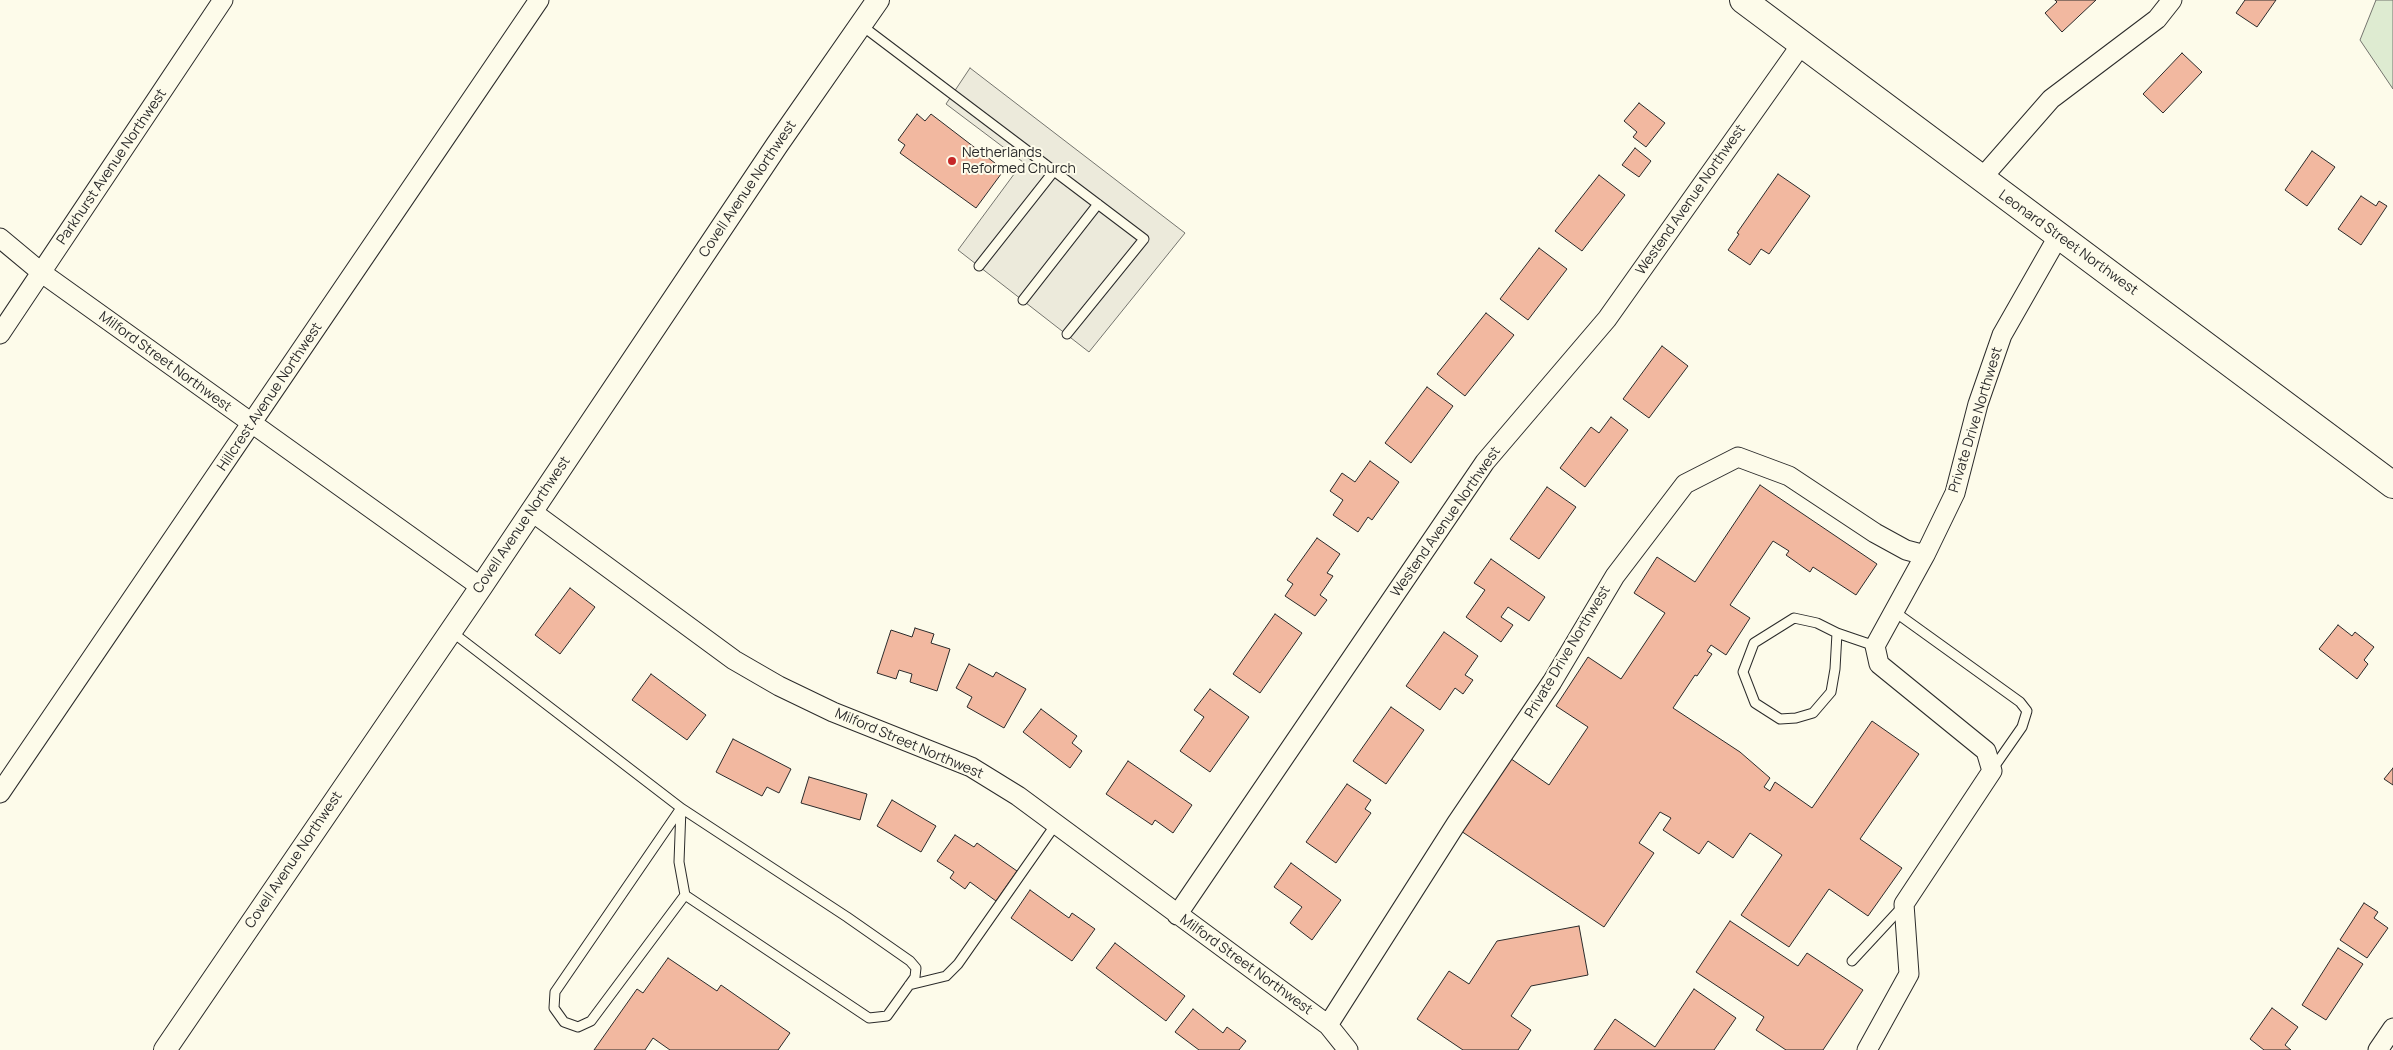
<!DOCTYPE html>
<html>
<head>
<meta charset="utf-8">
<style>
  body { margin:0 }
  canvas { display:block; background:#fdfbea }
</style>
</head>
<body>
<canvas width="2393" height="1050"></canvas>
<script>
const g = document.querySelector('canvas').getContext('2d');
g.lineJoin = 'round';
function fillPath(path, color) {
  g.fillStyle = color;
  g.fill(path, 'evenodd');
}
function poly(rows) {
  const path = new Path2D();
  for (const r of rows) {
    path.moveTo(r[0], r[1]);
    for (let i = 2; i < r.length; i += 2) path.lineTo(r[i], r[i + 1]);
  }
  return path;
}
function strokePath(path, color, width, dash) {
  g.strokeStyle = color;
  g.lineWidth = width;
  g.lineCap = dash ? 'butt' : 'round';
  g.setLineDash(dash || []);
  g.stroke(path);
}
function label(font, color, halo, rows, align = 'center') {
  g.font = font + ' Manrope,sans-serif';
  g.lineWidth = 4;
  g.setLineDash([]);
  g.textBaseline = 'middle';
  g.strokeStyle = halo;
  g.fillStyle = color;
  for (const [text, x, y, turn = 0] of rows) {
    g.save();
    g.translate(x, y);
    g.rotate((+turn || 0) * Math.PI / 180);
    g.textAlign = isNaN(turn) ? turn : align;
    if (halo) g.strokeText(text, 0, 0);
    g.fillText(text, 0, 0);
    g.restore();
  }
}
const green = poly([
  [2376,0,2393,0,2393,89,2360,40,2376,0]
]);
fillPath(green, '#deebd1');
strokePath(green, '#74746e', 1);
const parking = poly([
  [970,68,1185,233,1089,352,958,250,1023,162,946,104,970,68]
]);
fillPath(parking, '#eceadb');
strokePath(parking, '#74746e', 1);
const building = poly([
  [2055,0,2096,0,2062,32,2045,13,2057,2,2055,0],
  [2245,0,2276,0,2257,27,2236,13,2245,0],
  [2182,53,2202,72,2163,113,2143,94,2182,53],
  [1639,103,1665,123,1646,147,1633,137,1637,132,1624,121,1639,103],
  [917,114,925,121,931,114,1004,170,976,208,900,153,905,145,898,140,917,114],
  [1635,148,1651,161,1639,177,1622,165,1635,148],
  [2312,151,2335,167,2307,206,2285,190,2312,151],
  [1778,174,1810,196,1769,254,1761,249,1750,265,1728,250,1739,234,1737,233,1778,174],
  [1599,175,1625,195,1582,251,1555,231,1599,175],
  [2361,196,2376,206,2379,201,2387,206,2361,245,2338,229,2361,196],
  [1539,248,1567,269,1528,320,1500,299,1539,248],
  [1486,313,1514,335,1465,396,1437,374,1486,313],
  [1662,346,1688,366,1649,418,1623,399,1662,346],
  [1427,387,1453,406,1411,463,1385,443,1427,387],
  [1611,417,1628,430,1585,487,1560,468,1591,427,1599,433,1611,417],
  [1370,461,1399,482,1372,520,1368,517,1358,532,1333,515,1343,500,1330,491,1342,473,1355,482,1370,461],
  [1760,485,1877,564,1856,595,1813,567,1810,572,1786,555,1789,551,1773,541,1730,605,1750,618,1726,655,1711,645,1707,651,1712,654,1697,676,1695,675,1673,708,1740,752,1770,778,1764,787,1770,791,1775,782,1812,808,1872,721,1919,754,1860,839,1902,868,1868,916,1829,889,1789,947,1741,915,1782,855,1750,833,1733,858,1708,841,1699,854,1663,830,1671,818,1660,812,1639,843,1654,853,1604,927,1455,827,1504,754,1549,785,1588,727,1556,706,1588,657,1621,679,1665,613,1634,593,1657,557,1695,582,1760,485],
  [1547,487,1576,507,1539,559,1510,539,1547,487],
  [1317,538,1340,554,1327,573,1333,576,1320,595,1327,600,1315,616,1285,596,1293,584,1287,580,1317,538],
  [1491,559,1545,597,1529,621,1508,607,1501,617,1513,625,1501,642,1466,617,1485,590,1474,583,1491,559],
  [570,588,595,607,560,654,535,635,570,588],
  [1275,614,1302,633,1260,693,1233,674,1275,614],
  [2338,625,2352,636,2355,632,2374,647,2364,660,2368,664,2357,679,2319,649,2338,625],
  [915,628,934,634,931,643,950,649,937,691,910,682,912,674,899,670,896,679,877,673,891,630,912,637,915,628],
  [1444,632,1478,656,1465,675,1473,680,1463,694,1455,688,1440,710,1406,686,1444,632],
  [969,664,993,677,996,672,1026,689,1004,728,967,707,972,697,956,688,969,664],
  [651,674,706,715,687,740,632,700,651,674],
  [1210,689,1249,717,1210,772,1180,751,1204,717,1194,710,1210,689],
  [1391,707,1424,730,1386,784,1353,761,1391,707],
  [1041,709,1077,736,1072,743,1082,751,1070,768,1023,732,1041,709],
  [733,739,791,769,779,793,767,787,762,796,716,772,733,739],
  [1128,761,1192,805,1173,833,1155,820,1152,825,1106,794,1128,761],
  [2393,768,2393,785,2384,779,2393,768],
  [809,777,867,794,860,820,801,803,809,777],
  [1347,784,1371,800,1365,809,1371,813,1336,863,1306,842,1347,784],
  [892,800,936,826,921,852,877,826,892,800],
  [955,835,974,847,977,843,1017,871,996,901,970,882,965,889,950,878,954,872,937,861,955,835],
  [1291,863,1341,900,1312,940,1290,923,1302,907,1274,887,1291,863],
  [1030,890,1069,918,1072,913,1095,929,1072,961,1011,918,1030,890],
  [2364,903,2378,912,2374,918,2388,928,2367,958,2340,940,2364,903],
  [1730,921,1798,966,1807,953,1863,990,1823,1050,1786,1050,1756,1030,1764,1017,1696,972,1730,921],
  [1579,926,1588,975,1531,986,1511,1016,1531,1030,1518,1050,1463,1050,1417,1019,1449,971,1469,984,1497,941,1579,926],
  [1115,943,1185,996,1166,1021,1096,968,1115,943],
  [2338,948,2363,964,2326,1020,2302,1005,2338,948],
  [668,958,717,991,721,985,790,1033,778,1050,670,1050,653,1038,645,1050,594,1050,637,989,643,993,668,958],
  [1694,989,1736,1018,1714,1050,1594,1050,1615,1019,1655,1047,1694,989],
  [2272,1008,2298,1027,2285,1045,2291,1050,2264,1050,2250,1039,2272,1008],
  [1193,1009,1223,1033,1227,1027,1246,1041,1239,1050,1199,1050,1175,1032,1193,1009]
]);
fillPath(building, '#f2b8a0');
strokePath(building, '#2b2b2b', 1);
const service = poly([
  [861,25,1144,239,1067,334],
  [979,266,1054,171],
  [1023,300,1098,204],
  [1895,612,2020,702,2027,711,2022,727,1992,770],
  [452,632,681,808,847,917,910,961,916,968,915,977,887,1016,869,1018,685,895,679,862,681,808],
  [1837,633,1817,623,1794,618,1754,643,1743,672,1755,703,1780,719,1796,718,1813,713,1831,692,1835,669,1837,633,1875,646],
  [681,808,555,992,554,1008,564,1022,578,1027,591,1021,685,895],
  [1852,961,1903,906],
  [909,985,946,976,958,964,1056,824]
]);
const minor = poly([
  [1981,179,2051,99,2157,19,2172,0],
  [0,238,42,273,481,587],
  [0,334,223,0],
  [531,511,734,660,779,686,833,712,971,767,1018,796,1328,1025,1348,1050],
  [0,793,539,0],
  [1177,915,1485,462,1607,319,1801,45],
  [1328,1025,1456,824,1552,682,1615,576,1685,484,1738,457,1789,476,1875,533,1906,550,1925,555],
  [1867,1050,1909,974,1904,904,1992,771,1986,751,1879,664,1875,646,1925,555,1955,493,1978,404,2002,335,2059,235],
  [2378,1050,2393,1028]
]);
const tertiary = poly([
  [165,1050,481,587,777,145,878,0]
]);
const secondary = poly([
  [1743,0,2393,485]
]);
strokePath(service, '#2b2b2b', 11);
strokePath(minor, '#2b2b2b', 21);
strokePath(tertiary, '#2b2b2b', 24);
strokePath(secondary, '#2b2b2b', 28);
strokePath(service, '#fdfbea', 9);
strokePath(minor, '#fdfbea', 19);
strokePath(tertiary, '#fdfbea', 22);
strokePath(secondary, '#fdfbea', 26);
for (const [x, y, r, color] of [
  [952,161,5,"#c62828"]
]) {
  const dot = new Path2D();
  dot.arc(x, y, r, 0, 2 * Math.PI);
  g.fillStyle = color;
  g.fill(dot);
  strokePath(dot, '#fdfbea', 2);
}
label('14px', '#2b2b2b', '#fdfbea', [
  ["Netherlands",962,153],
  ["Reformed Church",962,169]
], 'left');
label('14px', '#2b2b2b', '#fdfbea', [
  ["Parkhurst Avenue Northwest",112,167,-56],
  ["Covell Avenue Northwest",748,189,-56],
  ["Westend Avenue Northwest",1691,200,-55],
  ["Leonard Street Northwest",2068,243,36],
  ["Milford Street Northwest",165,362,36],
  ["Hillcrest Avenue Northwest",270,397,-56],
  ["Private Drive Northwest",1976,420,-73],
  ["Westend Avenue Northwest",1446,522,-55],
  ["Covell Avenue Northwest",522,525,-56],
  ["Private Drive Northwest",1568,652,-59],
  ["Milford Street Northwest",909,744,23],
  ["Covell Avenue Northwest",294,860,-56],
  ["Milford Street Northwest",1246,965,36]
]);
</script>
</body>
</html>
